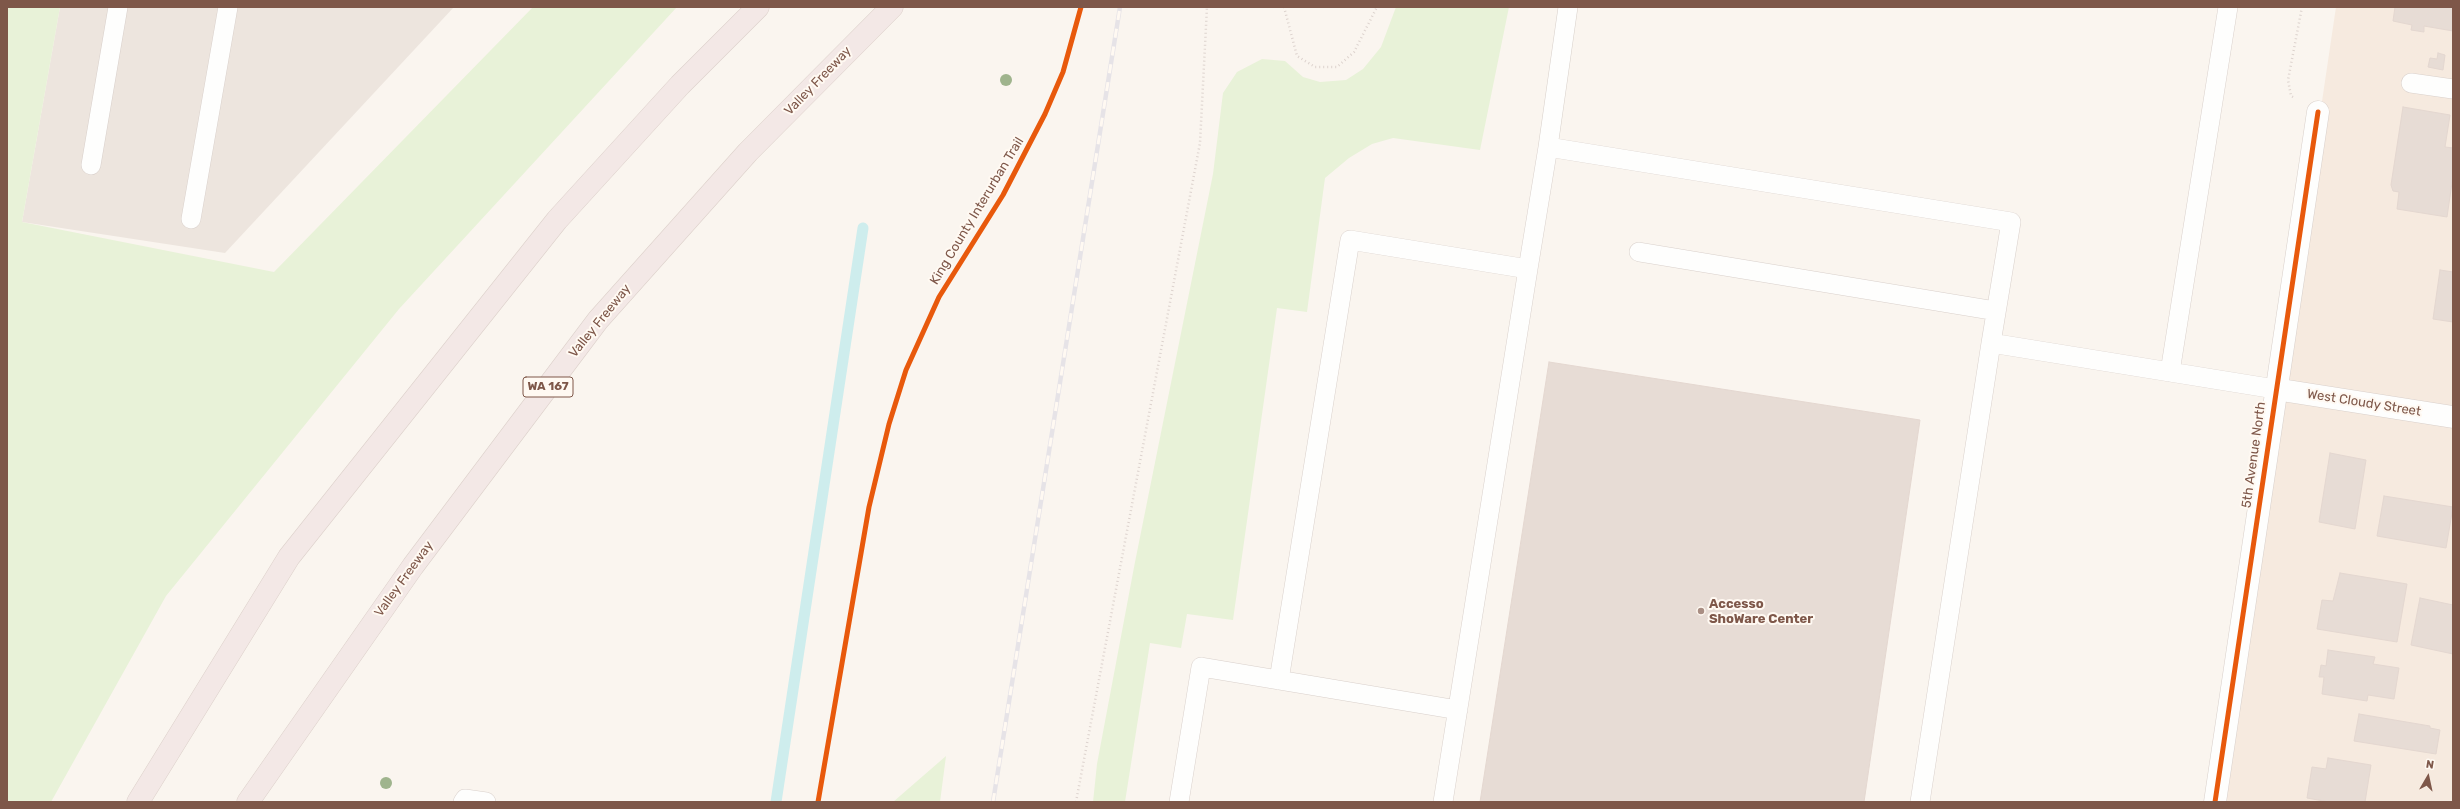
<!DOCTYPE html>
<html>
<head>
<meta charset="utf-8">
<style>
  body { margin:0 }
  #map { position:relative; width:2460px; height:809px; overflow:hidden; background:#faf5ef; font-family:Rubik,sans-serif }
  canvas { display:block }
  .frame { position:absolute; inset:0; border:8px solid #7e5749; pointer-events:none }
  .north { position:absolute; left:2408px; top:757px; width:40px; height:40px; -webkit-text-stroke:3px #fff9f2; paint-order:stroke; rotate:9deg; font-size:11px; font-weight:700; line-height:16px; text-align:center; color:#7e5749 }
  .north::after { content:''; display:block; margin:auto; width:14px; height:18px; background:#7e5749; clip-path:polygon(50% 0,100% 100%,50% 72%,0 100%) }
</style>
</head>
<body>
<div id="map">
<canvas width="2460" height="809"></canvas>
<div class="frame"></div>
<div class="north">N</div>
</div>
<script>
const g = document.querySelector('canvas').getContext('2d');
g.lineJoin = 'round';
function fillPath(path, color) {
  g.fillStyle = color;
  g.fill(path, 'evenodd');
}
function poly(rows) {
  const path = new Path2D();
  for (const r of rows) {
    path.moveTo(r[0], r[1]);
    for (let i = 2; i < r.length; i += 2) path.lineTo(r[i], r[i + 1]);
  }
  return path;
}
function strokePath(path, color, width, dash) {
  g.strokeStyle = color;
  g.lineWidth = width;
  g.lineCap = dash ? 'butt' : 'round';
  g.setLineDash(dash || []);
  g.stroke(path);
}
function label(font, color, halo, rows, align = 'center') {
  g.font = font + ' Rubik,sans-serif';
  g.lineWidth = 4;
  g.setLineDash([]);
  g.textBaseline = 'middle';
  g.strokeStyle = halo;
  g.fillStyle = color;
  for (const [text, x, y, turn = 0] of rows) {
    g.save();
    g.translate(x, y);
    g.rotate((+turn || 0) * Math.PI / 180);
    g.textAlign = isNaN(turn) ? turn : align;
    if (halo) g.strokeText(text, 0, 0);
    g.fillText(text, 0, 0);
    g.restore();
  }
}
fillPath(poly([
  [2336,7,2453,7,2453,802,2218,802]
]), '#f6eadf');
fillPath(poly([
  [60,7,454,7,225,253,22,222]
]), '#ede5de');
fillPath(poly([
  [7,7,60,7,22,222,274,272,533,7,677,7,399,309,166,596,51,802,7,802],
  [1396,7,1509,7,1480,150,1393,138,1372,144,1349,158,1325,178,1307,312,1277,308,1233,620,1187,614,1181,648,1150,643,1125,802,1093,802,1097,764,1135,562,1213,174,1223,93,1237,72,1262,59,1285,61,1303,77,1320,82,1346,80,1363,69,1381,47],
  [946,756,940,802,893,802]
]), '#e8f2d8');
strokePath(poly([
  [776,802,863,228]
]), '#ceeded', 11);
const building = poly([
  [2395,7,2453,7,2453,31,2424,26,2424,32,2411,30,2412,25,2393,21,2395,7],
  [2438,53,2445,55,2443,70,2428,67,2430,58,2437,59,2438,53],
  [2403,107,2450,115,2445,147,2453,148,2453,176,2447,217,2397,209,2399,192,2393,191,2391,185,2403,107],
  [2440,270,2453,272,2453,322,2433,319,2440,270],
  [1549,362,1920,420,1864,802,1480,802,1549,362],
  [2330,453,2366,460,2355,529,2319,522,2330,453],
  [2384,496,2453,507,2446,548,2377,536,2384,496],
  [2340,573,2407,584,2397,642,2317,629,2322,600,2333,601,2340,573],
  [2420,598,2453,605,2453,654,2411,645,2420,598],
  [2328,650,2375,657,2373,664,2399,668,2394,699,2368,695,2367,701,2322,694,2324,677,2319,677,2321,665,2326,666,2328,650],
  [2359,714,2430,726,2430,728,2440,730,2436,754,2354,741,2359,714],
  [2328,758,2371,765,2365,802,2329,802,2307,798,2312,767,2326,769,2328,758]
]);
fillPath(building, '#e7dcd5');
strokePath(building, '#e4d7d0', 1);
const lane = poly([
  [2411,83,2453,89],
  [1548,147,1568,7],
  [91,165,118,7],
  [191,219,228,7],
  [1639,252,1996,311],
  [2170,372,2228,7],
  [1279,680,1350,240,1528,269,1548,147,2011,222,1991,343,2275,389],
  [463,802,465,799,486,802],
  [1179,802,1201,667,1458,710],
  [1443,802,1528,269],
  [1920,802,1991,343]
]);
const street = poly([
  [2275,389,2453,417],
  [2215,802,2318,112]
]);
const highway = poly([
  [138,802,289,557,557,220,680,85,758,7],
  [248,802,413,566,598,320,748,152,892,7]
]);
strokePath(lane, '#d9d0cb', 20);
strokePath(street, '#d9d0cb', 23);
strokePath(highway, '#dcd0ca', 23);
strokePath(poly([
  [1284,7,1297,56,1315,67,1337,67,1354,52,1377,7],
  [2293,97,2291,96,2288,80,2302,7],
  [1076,802,1200,143,1207,7]
]), '#ddd3ce', 2.5, [1, 3]);
strokePath(lane, '#fefefd', 19);
strokePath(street, '#fefefd', 22);
strokePath(highway, '#f3e8e6', 22);
const rail = poly([
  [993,802,1120,7]
]);
strokePath(rail, '#e6e3e7', 4.5);
strokePath(rail, '#fff9f2', 3, [9]);
strokePath(poly([
  [818,802,869,507,889,424,906,370,939,297,1003,195,1045,114,1063,72,1081,7],
  [2215,802,2318,112]
]), '#e8590c', 5);
g.fillStyle = '#9fb48d';
for (const [x, y] of [
  [1006,80],
  [386,783]
]) {
  g.beginPath();
  g.arc(x, y, 6, 0, 2 * Math.PI);
  g.fill();
}
for (const [x, y, r, color] of [
  [1701,611,4,"#a98e83"]
]) {
  const dot = new Path2D();
  dot.arc(x, y, r, 0, 2 * Math.PI);
  g.fillStyle = color;
  g.fill(dot);
  strokePath(dot, '#fff9f2', 1.5);
}
for (const [x, y, w] of [
  [548,387,50]
]) {
  const box = new Path2D();
  box.roundRect(x - w / 2, y - 10, w, 20, 3);
  g.fillStyle = '#fff9f2';
  g.fill(box);
  strokePath(box, '#7e5749', 1);
}
label('bold 12px', '#7e5749', null, [
  ["WA 167",548,387]
]);
label('13px', '#7e5749', '#fff9f2', [
  ["Valley Freeway",818,81,-46],
  ["King County Interurban Trail",977,211,-59],
  ["Valley Freeway",600,321,-51],
  ["West Cloudy Street",2364,403,9],
  ["5th Avenue North",2254,455,-82],
  ["Valley Freeway",404,579,-54]
]);
label('bold 13px', '#7e5749', '#fff9f2', [
  ["Accesso",1709,604],
  ["ShoWare Center",1709,619]
], 'left');
</script>
</body>
</html>
